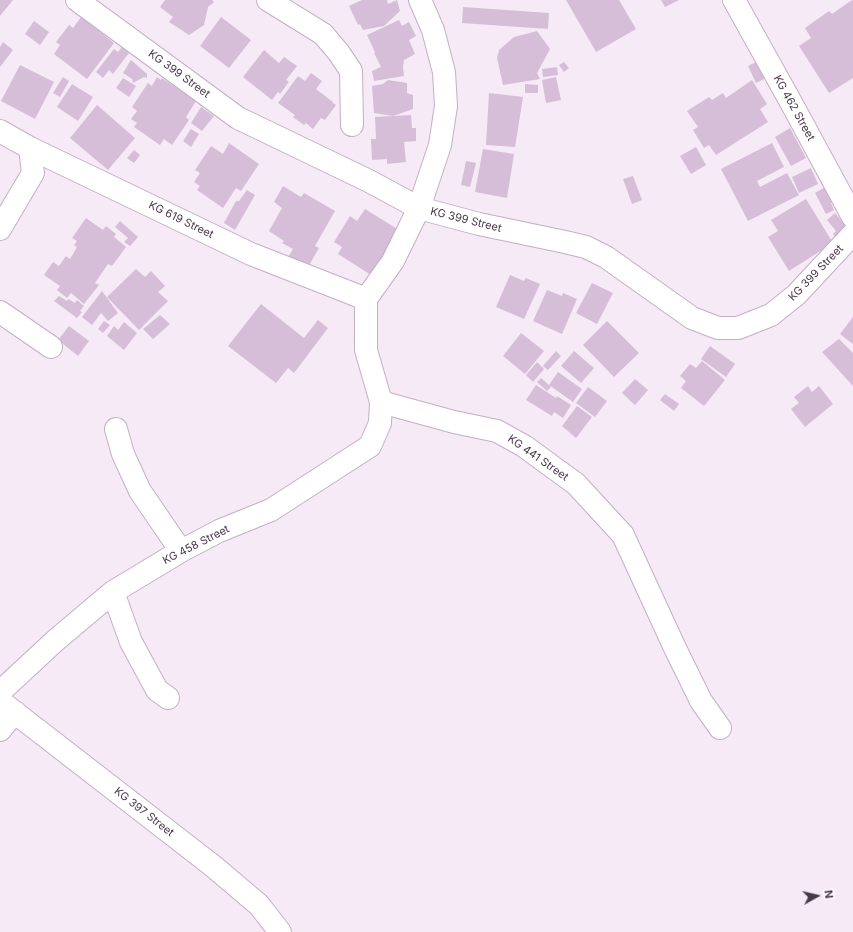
<!DOCTYPE html>
<html>
<head>
<meta charset="utf-8">
<style>
  body { margin:0 }
  #map { position:relative; width:853px; height:932px; overflow:hidden; background:#f5eaf5; font-family:Inter,sans-serif }
  canvas { display:block }
  .north { position:absolute; left:797px; top:876px; width:40px; height:40px; -webkit-text-stroke:3px #fff; paint-order:stroke; rotate:82deg; font-size:11px; font-weight:700; line-height:16px; text-align:center; color:#49374a }
  .north::after { content:''; display:block; margin:auto; width:14px; height:18px; background:#49374a; clip-path:polygon(50% 0,100% 100%,50% 72%,0 100%) }
</style>
</head>
<body>
<div id="map">
<canvas width="853" height="932"></canvas>
<div class="north">N</div>
</div>
<script>
const g = document.querySelector('canvas').getContext('2d');
g.lineJoin = 'round';
function fillPath(path, color) {
  g.fillStyle = color;
  g.fill(path, 'evenodd');
}
function poly(rows) {
  const path = new Path2D();
  for (const r of rows) {
    path.moveTo(r[0], r[1]);
    for (let i = 2; i < r.length; i += 2) path.lineTo(r[i], r[i + 1]);
  }
  return path;
}
function strokePath(path, color, width, dash) {
  g.strokeStyle = color;
  g.lineWidth = width;
  g.lineCap = dash ? 'butt' : 'round';
  g.setLineDash(dash || []);
  g.stroke(path);
}
function label(font, color, halo, rows, align = 'center') {
  g.font = font + ' Inter,sans-serif';
  g.lineWidth = 3;
  g.setLineDash([]);
  g.textBaseline = 'middle';
  g.strokeStyle = halo;
  g.fillStyle = color;
  for (const [text, x, y, turn = 0] of rows) {
    g.save();
    g.translate(x, y);
    g.rotate((+turn || 0) * Math.PI / 180);
    g.textAlign = isNaN(turn) ? turn : align;
    if (halo) g.strokeText(text, 0, 0);
    g.fillText(text, 0, 0);
    g.restore();
  }
}
fillPath(poly([
  [0,0,13,0,0,16],
  [165,0,212,0,214,2,208,7,204,25,189,35,169,22,173,17,160,7],
  [362,0,387,0,388,4,397,0,400,11,384,26,363,30,360,24,358,25,349,6],
  [566,0,619,0,636,29,596,52],
  [661,0,679,0,665,7],
  [853,0,853,78,829,93,799,46,811,38,805,28,829,11,832,14,849,2],
  [463,7,549,13,548,29,462,23],
  [81,17,114,43,87,79,54,54,60,45,56,42,69,25,73,28],
  [221,17,251,40,229,68,200,46],
  [399,20,402,26,409,22,416,36,409,40,415,54,404,60,403,67,404,76,374,81,372,71,381,67,374,53,375,52,367,35],
  [34,21,49,32,40,45,25,34],
  [537,31,550,49,537,73,540,79,503,85,497,58,499,50,514,37],
  [3,42,13,50,0,67,0,47],
  [122,47,129,53,113,74,109,70,103,78,96,72,114,49,118,52],
  [264,50,279,63,284,57,297,66,286,80,289,82,288,83,280,94,278,92,272,100,243,77],
  [131,60,147,74,147,78,144,77,133,83,132,79,123,73],
  [758,61,766,78,756,83,748,66],
  [564,62,569,68,564,72,559,65],
  [20,65,54,82,35,119,1,101],
  [557,67,558,75,543,77,542,69],
  [311,73,322,81,316,89,333,102,332,102,336,105,325,120,321,118,313,129,306,123,304,125,293,117,295,115,278,103,298,76,305,81],
  [63,77,69,81,60,97,53,93],
  [157,77,161,80,162,78,196,101,186,117,189,120,172,145,164,139,160,145,134,127,137,123,131,119,137,111,132,107,148,83,152,86],
  [556,77,561,100,546,103,542,80],
  [123,78,136,86,129,97,116,88],
  [388,80,407,83,407,93,413,95,413,109,393,116,374,113,372,86,383,84],
  [752,80,767,104,760,109,768,122,716,155,709,145,704,148,693,130,698,127,687,111,709,97,712,100,723,93,726,98],
  [72,84,93,97,78,121,57,107],
  [525,84,538,85,538,93,525,93],
  [489,93,523,97,515,147,486,145],
  [97,105,135,138,108,170,70,138],
  [201,107,214,116,202,131,191,123],
  [411,115,412,128,416,128,416,141,404,142,406,162,387,164,387,159,372,160,371,139,376,139,375,117],
  [790,128,806,158,791,166,775,137],
  [191,129,199,134,191,147,183,141],
  [229,143,259,164,241,191,236,188,223,208,197,190,200,186,194,182,200,173,195,170,211,146,223,154],
  [772,143,784,167,757,181,760,187,787,173,799,195,748,221,721,169],
  [696,147,706,165,691,174,680,156],
  [483,149,514,154,507,198,475,192],
  [134,150,140,155,134,163,127,158],
  [466,161,476,163,470,187,461,185],
  [811,168,818,184,799,193,792,177],
  [633,176,642,200,632,204,623,179],
  [283,186,301,197,304,193,335,211,315,246,319,248,307,269,288,257,293,249,282,243,284,241,269,231,282,208,274,202],
  [827,186,835,202,831,203,834,210,826,214,815,193],
  [247,190,255,195,235,230,224,223,236,201,239,201],
  [806,199,833,243,789,271,768,237,778,231,771,220],
  [365,209,399,230,371,275,338,254,342,247,334,242,350,216,357,221],
  [835,213,852,233,841,244,833,234,836,231,827,220],
  [86,218,103,230,106,226,116,234,114,237,126,247,112,266,108,264,95,283,99,285,84,304,71,293,67,298,57,290,60,286,44,275,53,262,59,266,66,256,70,259,77,247,74,245,77,241,72,238],
  [120,221,138,237,130,246,124,242,128,238,115,227],
  [136,269,145,277,151,271,165,286,158,292,168,301,139,330,107,297],
  [510,275,524,281,526,278,540,284,524,319,496,307],
  [592,283,613,293,597,324,576,313],
  [547,290,562,296,563,293,577,299,562,334,533,321],
  [102,291,118,313,108,321,101,313,92,325,82,317],
  [59,296,67,301,68,299,75,303,77,300,84,306,80,311,82,312,77,318,54,301],
  [261,304,304,338,318,320,328,328,294,373,288,368,276,383,228,346],
  [160,315,170,324,153,339,143,329],
  [853,317,853,344,840,334],
  [104,321,110,325,103,333,98,329],
  [607,321,639,353,614,377,583,345],
  [124,322,137,333,124,350,107,336,114,326,118,330],
  [69,326,89,341,78,356,58,340],
  [521,333,544,351,525,374,503,356],
  [839,339,853,353,853,386,822,352],
  [710,346,735,364,726,377,701,359],
  [556,351,561,356,548,370,543,366],
  [574,351,594,368,581,383,561,366],
  [702,361,725,380,704,406,681,388,686,381,680,376,690,364,696,368],
  [537,362,544,369,533,382,526,375],
  [558,372,582,389,573,402,549,385],
  [541,378,551,387,547,391,537,382],
  [635,379,648,390,635,405,622,393],
  [536,385,556,398,557,396,571,405,563,418,554,412,552,416,526,400],
  [808,386,812,392,819,386,833,404,805,427,791,409,799,403,794,397],
  [588,387,607,401,595,417,576,403],
  [665,394,679,404,674,411,660,400],
  [577,406,592,417,576,438,562,426]
]), '#d6bed8');
const minor = poly([
  [77,0,238,118,369,181,419,208,479,224,565,242,586,247,606,257,692,318,718,328,738,328,771,315,796,295,853,234],
  [268,0,323,34,339,53,351,71,352,125],
  [734,0,793,106,853,217],
  [0,131,30,148,251,254,366,299],
  [0,229,33,173,30,148],
  [0,312,51,347],
  [381,402,454,422,497,431,524,446,576,484,623,535,674,646,701,701,720,728],
  [116,429,123,454,140,491,181,551],
  [113,592,131,642,157,690,168,698],
  [0,692,56,640,113,592,181,551,219,531,271,510,370,446,380,423,381,402,366,350,366,299,393,261,419,208,440,145,446,106,444,72,433,30,420,0],
  [0,701,213,866,259,905,280,932],
  [0,730,15,712]
]);
strokePath(minor, '#c4afc5', 24);
strokePath(minor, '#fff', 22);
label('11px', '#49374a', '#fff', [
  ["KG 399 Street",179,74,36],
  ["KG 462 Street",794,108,61],
  ["KG 619 Street",181,220,26],
  ["KG 399 Street",466,220,14],
  ["KG 399 Street",816,273,-46],
  ["KG 441 Street",538,458,35],
  ["KG 458 Street",196,545,-27],
  ["KG 397 Street",144,812,38]
]);
</script>
</body>
</html>
